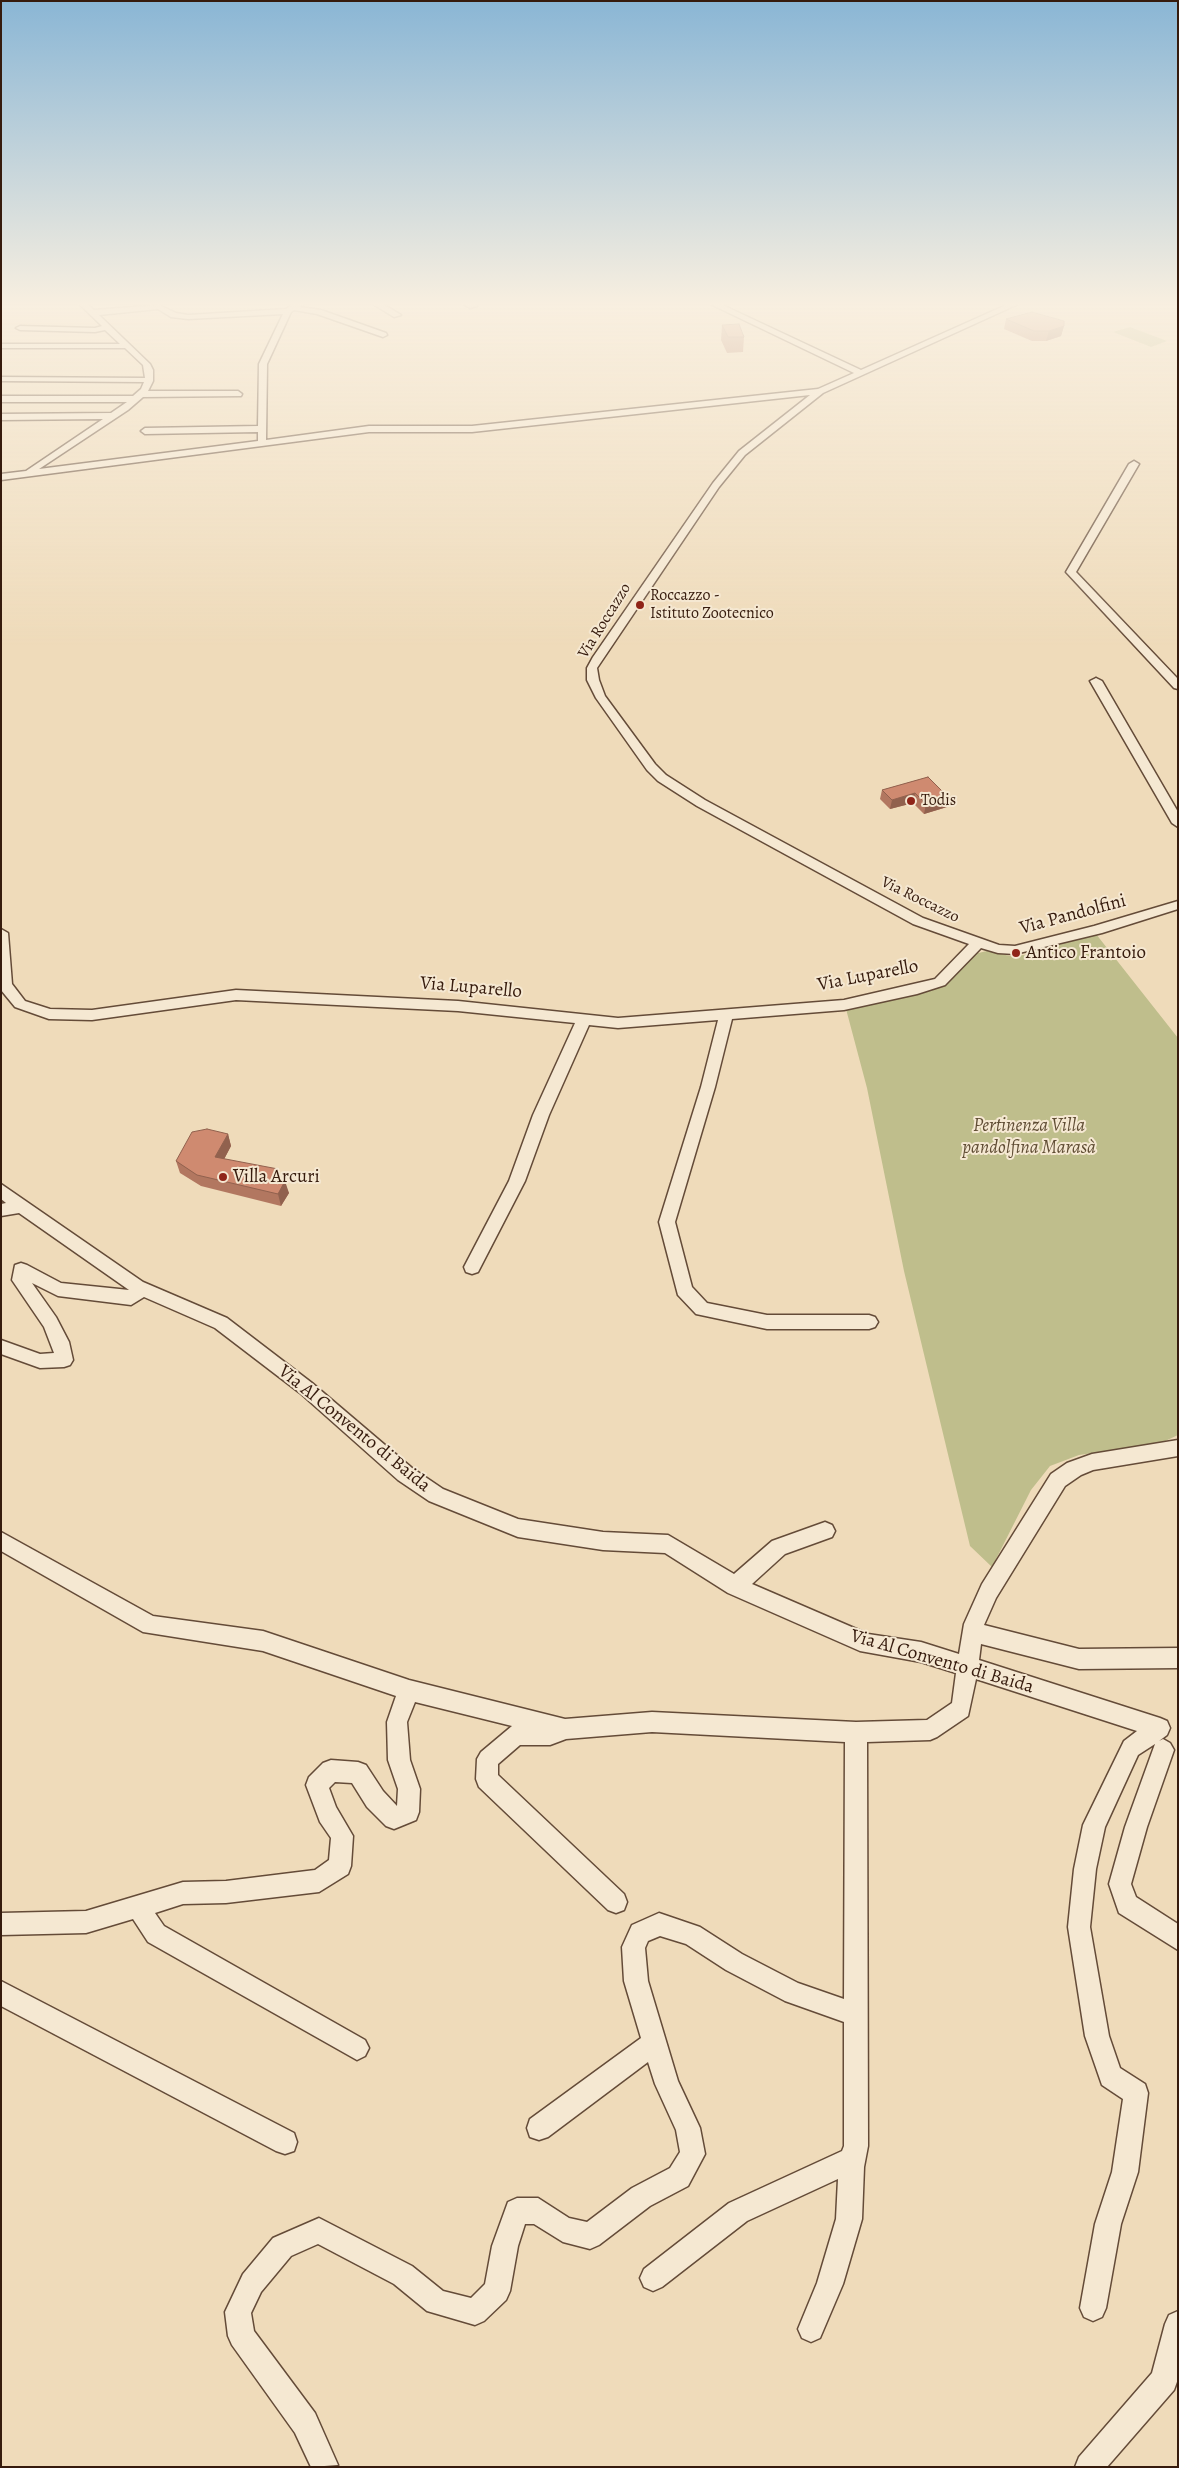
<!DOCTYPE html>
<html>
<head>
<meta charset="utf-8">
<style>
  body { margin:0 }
  #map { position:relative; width:1179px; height:2468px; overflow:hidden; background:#efdbba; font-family:Alegreya,serif }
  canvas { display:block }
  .frame { position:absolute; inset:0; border:2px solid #361b0d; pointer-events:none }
</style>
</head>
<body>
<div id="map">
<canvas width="1179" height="2468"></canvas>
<div class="frame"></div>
</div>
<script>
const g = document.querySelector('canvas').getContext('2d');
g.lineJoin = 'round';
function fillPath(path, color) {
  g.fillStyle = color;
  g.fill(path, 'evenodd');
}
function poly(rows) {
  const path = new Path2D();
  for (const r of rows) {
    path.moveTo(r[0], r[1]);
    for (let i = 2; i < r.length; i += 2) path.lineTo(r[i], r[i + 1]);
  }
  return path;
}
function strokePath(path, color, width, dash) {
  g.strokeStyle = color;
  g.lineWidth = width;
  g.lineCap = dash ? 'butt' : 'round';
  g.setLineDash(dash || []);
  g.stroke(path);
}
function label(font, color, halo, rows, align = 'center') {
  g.font = font + ' Alegreya,serif';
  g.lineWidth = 4;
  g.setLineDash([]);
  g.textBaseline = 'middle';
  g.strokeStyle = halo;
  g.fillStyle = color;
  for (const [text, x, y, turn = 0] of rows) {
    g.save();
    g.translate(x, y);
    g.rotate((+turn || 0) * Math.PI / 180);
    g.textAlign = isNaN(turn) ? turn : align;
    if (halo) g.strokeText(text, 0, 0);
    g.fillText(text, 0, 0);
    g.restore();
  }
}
fillPath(poly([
  [1130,327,1167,341,1151,347,1113,332],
  [1096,934,1178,1038,1178,1435,1161,1443,1079,1455,1050,1466,1031,1490,992,1567,970,1546,904,1271,867,1088,846,1009,948,982,974,954,987,951,1010,956,1024,955]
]), '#bfbe8c');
const minor = poly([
  [76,301,84,301,94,310,159,305,176,313,188,315,286,309,298,301,307,301,299,307,321,310,386,333,387,335,383,337,317,314,294,310,291,312,267,364,266,440,369,426,472,426,818,389,854,373,704,301,714,301,861,370,1015,301,1025,301,823,393,745,455,719,487,597,668,599,680,605,696,655,764,666,775,705,800,923,918,999,945,1015,946,1094,926,1178,901,1178,909,1102,933,1015,954,998,953,981,948,945,985,917,994,844,1010,732,1019,715,1087,675,1222,692,1287,707,1303,767,1315,869,1315,875,1317,878,1322,875,1327,869,1329,767,1329,696,1314,678,1295,659,1222,701,1087,718,1020,618,1028,589,1025,549,1115,525,1181,478,1272,472,1274,466,1272,464,1267,509,1181,533,1115,575,1023,458,1011,236,1000,92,1020,49,1019,15,1007,1,990,1,929,8,933,12,984,25,1001,50,1009,92,1010,236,990,458,1001,618,1018,844,1000,935,979,969,944,913,924,697,806,658,781,647,770,596,698,587,680,587,668,593,657,713,483,739,451,810,395,472,432,369,432,1,480,1,474,26,471,103,419,1,420,1,414,111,413,127,402,1,402,1,396,133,396,141,389,144,382,1,381,1,377,145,378,143,365,125,348,1,348,1,344,120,344,105,330,95,332,20,330,16,328,20,326,95,328,102,326,76,301],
  [158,309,171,317,188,319,283,314,259,364,258,426,145,428,141,431,145,434,258,432,258,441,39,469,128,410,143,397,241,396,242,394,238,391,148,391,153,381,153,370,150,364,99,315,158,309],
  [368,301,378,301,401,315,394,317,368,301],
  [459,301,469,301,477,306,470,308,459,301],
  [1134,461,1139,464,1076,572,1178,679,1178,689,1174,688,1066,572,1129,464,1134,461],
  [1096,678,1102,681,1178,812,1178,827,1172,823,1090,681,1096,678],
  [1,1184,143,1282,227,1318,312,1383,412,1468,443,1489,518,1519,603,1532,668,1535,734,1574,772,1541,825,1522,832,1525,835,1531,832,1537,785,1554,752,1584,868,1634,921,1642,959,1654,964,1624,982,1584,1051,1474,1067,1463,1092,1454,1178,1440,1178,1456,1093,1470,1081,1475,1065,1486,996,1598,984,1625,1079,1649,1178,1648,1178,1668,1079,1669,981,1644,979,1660,1160,1718,1167,1721,1170,1728,1167,1735,1159,1741,1163,1739,1170,1743,1174,1750,1147,1827,1131,1884,1136,1897,1178,1924,1178,1950,1119,1913,1109,1884,1125,1827,1155,1744,1138,1755,1105,1827,1096,1869,1090,1927,1109,2036,1120,2068,1145,2084,1148,2093,1138,2172,1121,2224,1106,2308,1102,2317,1093,2321,1084,2317,1080,2308,1095,2224,1112,2172,1123,2099,1102,2085,1085,2036,1068,1927,1074,1869,1083,1825,1124,1741,1137,1731,976,1679,968,1716,937,1737,930,1740,867,1742,868,2146,864,2167,862,2219,843,2284,820,2338,811,2342,802,2338,798,2329,817,2283,836,2219,838,2179,747,2221,662,2287,653,2291,644,2287,640,2278,644,2269,729,2203,842,2151,844,2146,844,2022,785,2001,726,1970,686,1944,660,1936,648,1941,645,1948,648,1981,678,2081,700,2128,705,2154,688,2186,650,2206,599,2245,590,2249,563,2242,534,2224,525,2224,518,2246,510,2291,506,2300,484,2321,475,2325,427,2311,394,2284,318,2244,291,2256,261,2292,251,2313,254,2331,315,2413,338,2465,311,2467,295,2433,232,2345,228,2336,225,2312,243,2274,273,2238,319,2218,412,2266,443,2291,471,2298,485,2284,492,2246,508,2202,517,2198,538,2198,569,2218,587,2222,632,2188,670,2168,680,2152,676,2130,655,2084,648,2062,548,2137,539,2140,530,2137,527,2128,530,2119,641,2038,624,1981,622,1947,632,1925,659,1913,700,1927,742,1954,798,1983,844,1999,845,1742,652,1732,566,1739,550,1745,520,1745,498,1764,498,1775,624,1894,627,1902,624,1910,616,1913,608,1910,479,1787,476,1779,477,1759,481,1752,512,1726,415,1702,407,1722,410,1760,420,1789,419,1812,416,1820,394,1829,386,1826,367,1807,352,1783,335,1782,329,1788,336,1807,353,1836,351,1866,348,1874,319,1892,226,1903,183,1904,155,1913,164,1926,365,2040,369,2048,365,2056,357,2060,148,1942,133,1919,86,1933,1,1935,1,1913,86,1911,183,1882,226,1881,315,1870,329,1860,331,1838,320,1822,306,1785,309,1777,323,1763,331,1760,358,1762,366,1765,383,1791,397,1806,398,1789,388,1760,387,1722,396,1696,263,1651,143,1632,1,1551,1,1532,153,1616,263,1631,409,1680,565,1719,652,1712,856,1722,927,1720,952,1703,956,1673,921,1662,860,1651,728,1593,665,1553,603,1550,518,1537,429,1501,398,1480,300,1393,215,1328,144,1297,131,1305,58,1296,32,1283,56,1317,69,1342,73,1360,70,1365,64,1367,40,1368,1,1354,1,1340,40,1354,54,1353,44,1327,12,1280,15,1265,21,1263,27,1265,61,1283,129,1290,19,1213,1,1216,1,1204,6,1203,1,1199,1,1184],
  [1,1981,294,2133,297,2142,294,2151,285,2154,276,2151,1,2006,1,1981],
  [1178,2311,1178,2379,1174,2390,1107,2467,1075,2467,1079,2457,1152,2373,1165,2324,1169,2315,1178,2311]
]);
strokePath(minor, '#644b38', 3);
fillPath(minor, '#f5e8d2');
fillPath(poly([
  [1006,319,1064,326,1061,336,1046,341,1032,341,1004,329],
  [722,325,744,337,743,352,727,353,721,340],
  [928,777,947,807,924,814,913,803,890,809,880,799,882,790],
  [228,1134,231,1146,224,1159,281,1180,289,1193,281,1206,201,1186,180,1173,176,1161]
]), '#b27760');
fillPath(poly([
  [1064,326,1061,336,1046,341,1049,331],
  [915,793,913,803,890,809,892,800],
  [949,798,947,807,924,814,926,804],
  [228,1134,231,1146,219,1169,215,1157],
  [278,1169,281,1181,285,1181,289,1193,281,1206,278,1194,277,1180]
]), '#91614e');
const building = poly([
  [1032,312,1064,321,1064,326,1049,331,1034,331,1006,319,1032,312],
  [739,324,744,337,728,337,722,325,739,324],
  [928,777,949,798,926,804,915,793,892,800,882,790,928,777],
  [207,1129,228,1134,215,1157,278,1169,277,1180,285,1181,278,1194,197,1175,176,1161,192,1132,207,1129]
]);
fillPath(building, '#cf8a70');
strokePath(building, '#91614e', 1);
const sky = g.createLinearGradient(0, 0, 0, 647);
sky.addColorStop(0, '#8ab6d5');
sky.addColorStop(0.47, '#f8efe0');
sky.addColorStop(1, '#f8efe000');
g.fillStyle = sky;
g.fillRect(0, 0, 1179, 647);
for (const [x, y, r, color] of [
  [640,605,5,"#8f2418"],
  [911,801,5,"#8f2418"],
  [1016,953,5,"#8f2418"],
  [223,1177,5,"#8f2418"]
]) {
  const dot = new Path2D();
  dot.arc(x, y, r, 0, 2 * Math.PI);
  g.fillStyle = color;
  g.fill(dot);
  strokePath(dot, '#f5e8d2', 2);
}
label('16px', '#361b0d', '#f5e8d2', [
  ["Roccazzo -",650,596],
  ["Istituto Zootecnico",650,614],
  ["Todis",921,801]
], 'left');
label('16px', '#361b0d', '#f5e8d2', [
  ["Via Roccazzo",605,621,-58],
  ["Via Roccazzo",920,900,26]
]);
label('19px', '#361b0d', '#f5e8d2', [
  ["Via Pandolfini",1073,915,-15],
  ["Via Luparello",868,976,-11],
  ["Via Luparello",471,988,5],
  ["Via Al Convento di Baida",354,1429,39],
  ["Via Al Convento di Baida",942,1662,16]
]);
label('19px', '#361b0d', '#f5e8d2', [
  ["Antico Frantoio",1026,953],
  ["Villa Arcuri",233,1177]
], 'left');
label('italic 19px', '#5f4c33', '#f5e8d2', [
  ["Pertinenza Villa",1029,1126],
  ["pandolfina Marasà",1029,1148]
]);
</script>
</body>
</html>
